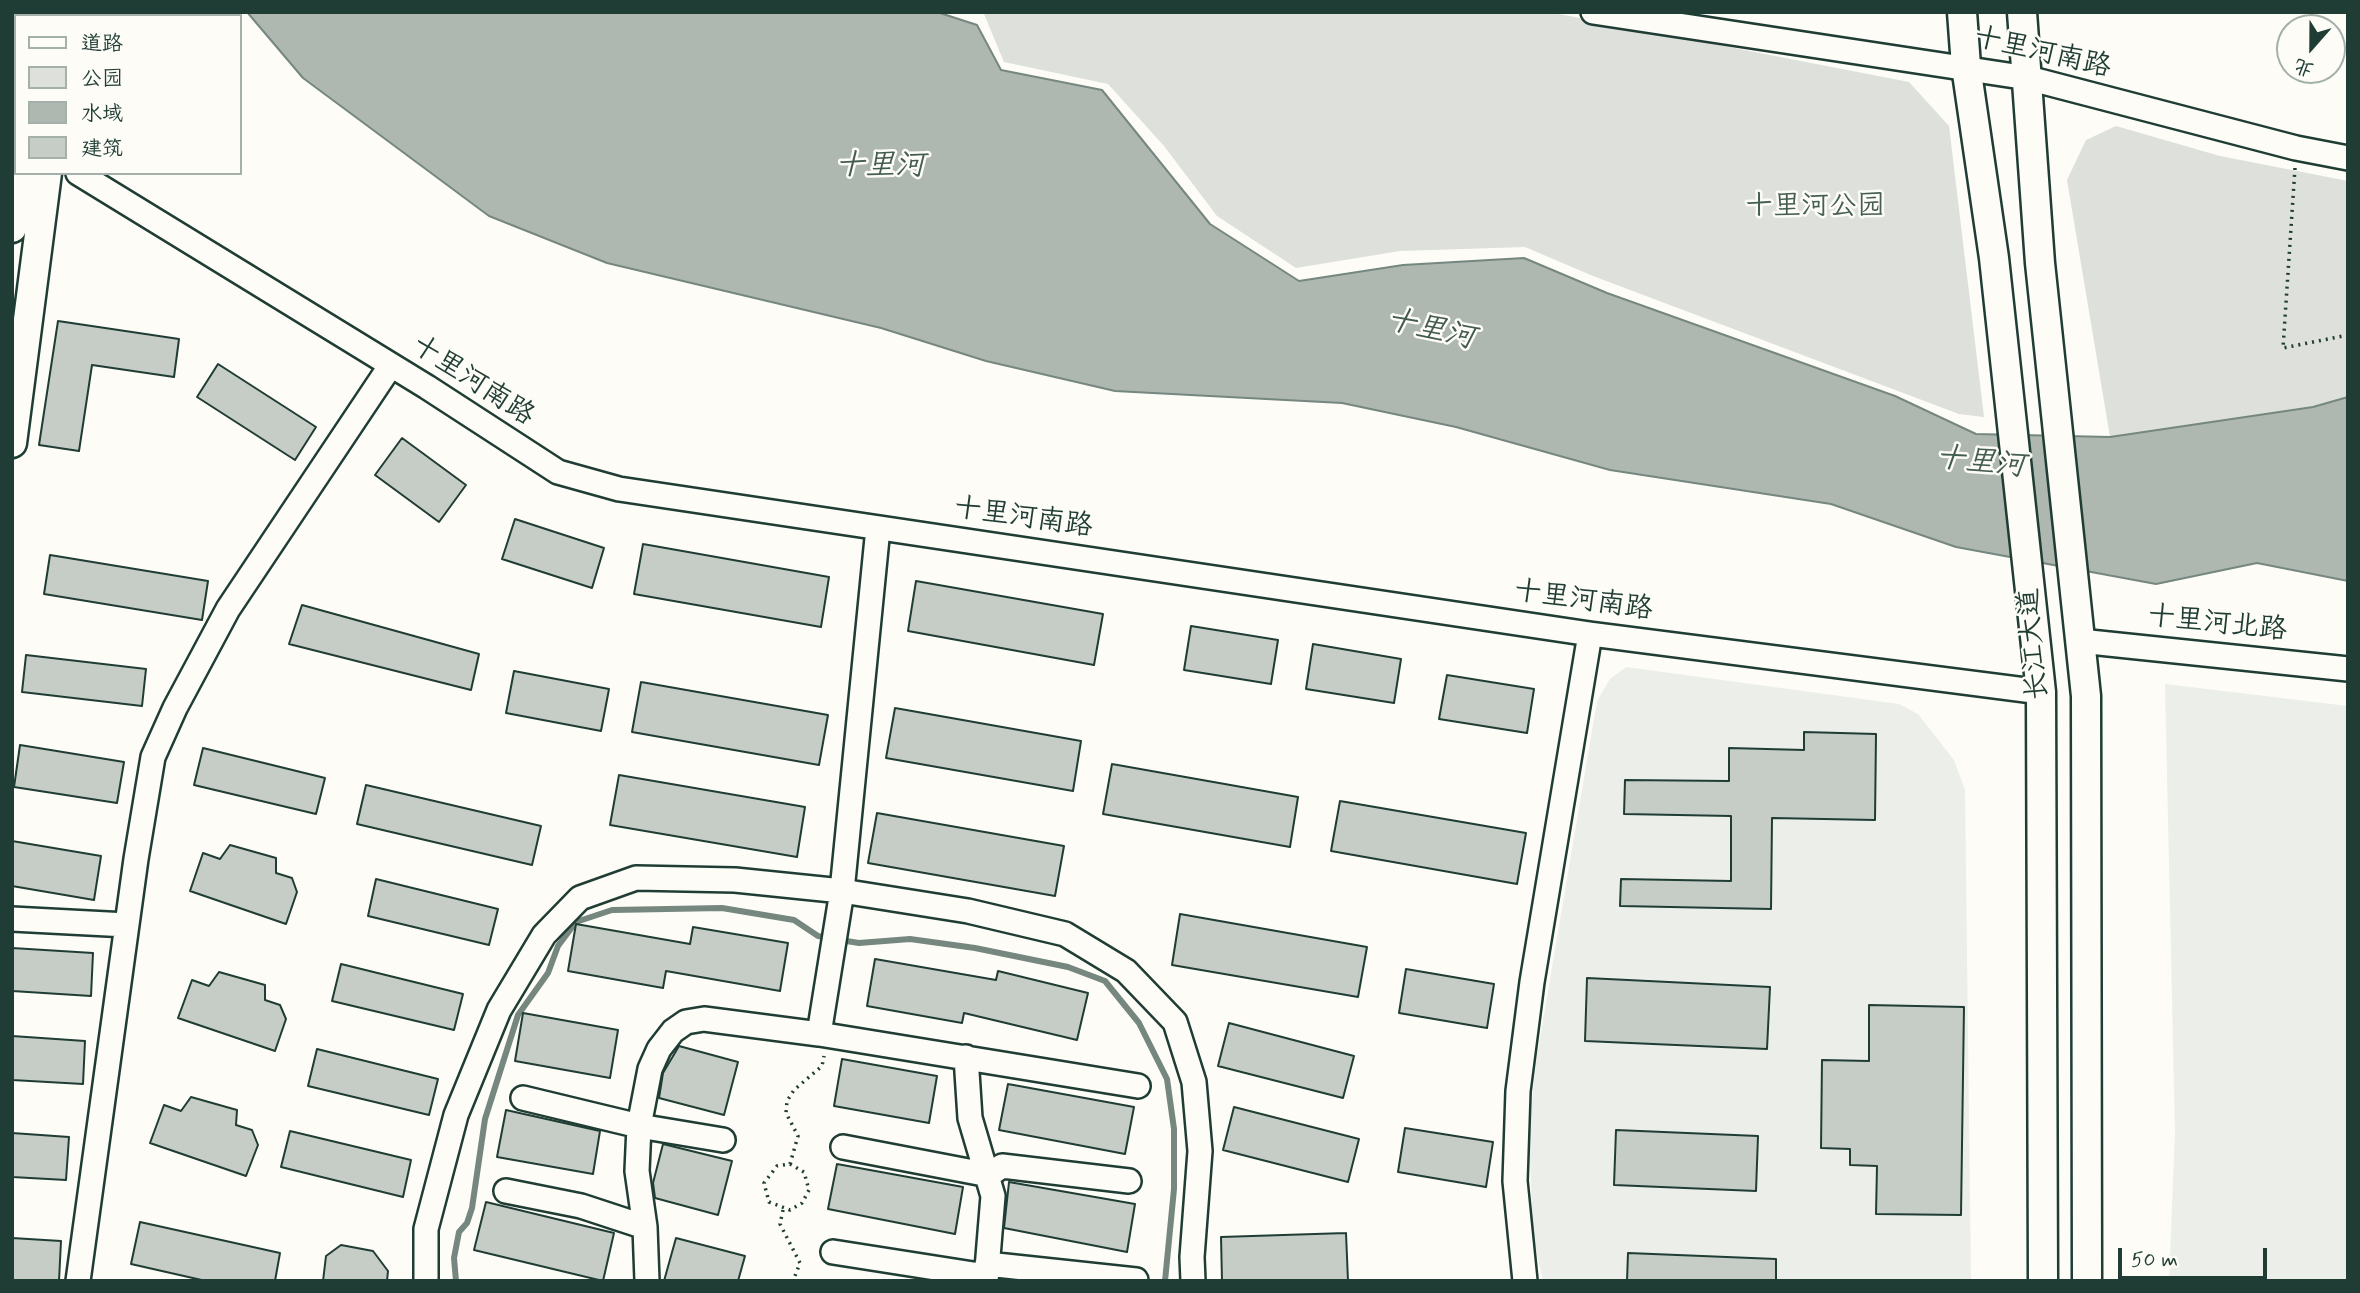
<!DOCTYPE html>
<html>
<head>
<meta charset="utf-8">
<style>
  body { margin:0 }
  #map { position:relative; width:2360px; height:1293px; overflow:hidden; background:#fdfcf7; font-family:Mynerve,"LXGW WenKai TC",sans-serif }
  canvas { display:block }
  .frame { position:absolute; inset:0; border:14px solid #1f3d34; pointer-events:none }
  .legend { position:absolute; left:14px; top:14px; width:228px; height:161px; box-sizing:border-box; background:#fdfcf7; border:2px solid #a4b0a9; margin:0; padding:9px 12px; list-style:none; font-size:21px; color:#1f3d34 }
  .legend li { display:flex; align-items:center; gap:14px; height:35px }
  .legend b { width:35px; border:2px solid #a4b0a9 }
  .north { position:absolute; left:2276px; top:14px; width:70px; height:70px; box-sizing:border-box; background:#fdfcf7; border:2px solid #a4b0a9; border-radius:50%; rotate:201deg; font-size:19px; font-weight:700; line-height:28px; text-align:center; color:#1f3d34 }
  .north::after { content:''; display:block; margin:auto; width:24px; height:32px; background:#1f3d34; clip-path:polygon(50% 0,100% 100%,50% 72%,0 100%) }
  .scale { position:absolute; left:2118px; top:1248px; width:149px; height:32px; box-sizing:border-box; border:4px solid #1f3d34; border-top:0; padding-left:9px; font-size:21px; line-height:24px; white-space:nowrap; color:#1f3d34; -webkit-text-stroke:5px #fdfcf7; paint-order:stroke }
</style>
</head>
<body>
<div id="map">
<canvas width="2360" height="1293"></canvas>
<div class="frame"></div>
<ul class="legend">
<li><b style="height:9px;background:#fdfcf7"></b>道路</li>
<li><b style="height:19px;background:#dde0db"></b>公园</li>
<li><b style="height:19px;background:#aeb8b1"></b>水域</li>
<li><b style="height:19px;background:#c6cdc7"></b>建筑</li>
</ul>
<div class="north">北</div>
<div class="scale">50 m</div>
</div>
<script>
const g = document.querySelector('canvas').getContext('2d');
g.lineJoin = 'round';
function fillPath(path, color) {
  g.fillStyle = color;
  g.fill(path, 'evenodd');
}
function poly(rows) {
  const path = new Path2D();
  for (const r of rows) {
    path.moveTo(r[0], r[1]);
    for (let i = 2; i < r.length; i += 2) path.lineTo(r[i], r[i + 1]);
  }
  return path;
}
function strokePath(path, color, width, dash) {
  g.strokeStyle = color;
  g.lineWidth = width;
  g.lineCap = dash ? 'butt' : 'round';
  g.setLineDash(dash || []);
  g.stroke(path);
}
function label(font, color, halo, rows, align = 'center') {
  g.font = font + ' Mynerve,"LXGW WenKai TC",sans-serif';
  g.lineWidth = 5;
  g.setLineDash([]);
  g.textBaseline = 'middle';
  g.strokeStyle = halo;
  g.fillStyle = color;
  for (const [text, x, y, turn = 0] of rows) {
    g.save();
    g.translate(x, y);
    g.rotate((+turn || 0) * Math.PI / 180);
    g.textAlign = isNaN(turn) ? turn : align;
    if (halo) g.strokeText(text, 0, 0);
    g.fillText(text, 0, 0);
    g.restore();
  }
}
fillPath(poly([
  [1626,667,1899,704,1918,714,1954,760,1965,790,1971,1281,1543,1281,1533,1237,1529,1132,1536,1062,1597,701,1610,679],
  [2165,684,2348,706,2348,1281,2169,1281,2175,1132]
]), '#eceee9');
fillPath(poly([
  [978,12,1549,12,1909,82,1949,126,1984,417,1959,414,1593,276,1525,247,1400,251,1296,268,1217,216,1164,146,1108,84,1004,62,984,14],
  [2116,126,2220,156,2348,181,2348,397,2313,407,2110,437,2067,180,2086,140]
]), '#dde0db');
const water = poly([
  [247,12,937,12,977,25,1001,70,1102,90,1210,224,1299,281,1403,265,1524,258,1607,293,1895,396,1976,434,2110,437,2313,407,2348,397,2348,581,2257,563,2156,584,1956,547,1831,504,1610,470,1456,427,1342,403,1115,391,986,361,881,328,607,263,489,216,303,78,247,12]
]);
fillPath(water, '#aeb8b1');
strokePath(water, '#75877f', 2);
strokePath(poly([
  [840,940,859,943,910,939,975,948,1068,967,1105,981,1139,1023,1167,1079,1174,1129,1174,1189,1165,1281],
  [456,1281,454,1258,459,1232,467,1223,472,1208,485,1119,518,1015,548,973,558,946,576,922,612,910,722,908,794,920,818,936,830,938]
]), '#75877f', 6);
const building = poly([
  [58,321,179,339,174,377,92,365,79,451,39,445,58,321],
  [218,364,316,427,295,460,197,397,218,364],
  [402,438,466,485,439,522,375,475,402,438],
  [515,519,604,548,592,588,502,559,515,519],
  [643,544,829,577,821,627,634,594,643,544],
  [50,555,208,581,202,620,44,594,50,555],
  [916,581,1103,614,1094,665,908,631,916,581],
  [302,605,479,654,471,690,289,644,302,605],
  [1191,626,1278,640,1271,684,1184,670,1191,626],
  [1313,644,1401,659,1394,703,1306,689,1313,644],
  [26,655,146,669,142,706,22,692,26,655],
  [514,671,609,689,601,731,506,713,514,671],
  [1447,675,1534,689,1527,733,1439,719,1447,675],
  [641,682,828,715,819,765,632,732,641,682],
  [895,708,1081,741,1073,791,886,758,895,708],
  [1804,732,1876,734,1875,820,1772,818,1771,909,1620,906,1621,879,1731,881,1731,816,1624,814,1625,780,1729,781,1729,748,1804,750,1804,732],
  [20,745,124,762,117,803,14,787,20,745],
  [203,748,325,778,316,814,194,785,203,748],
  [1112,764,1298,797,1290,847,1103,814,1112,764],
  [619,775,805,807,797,857,610,825,619,775],
  [366,785,541,826,532,865,357,824,366,785],
  [1340,801,1526,833,1517,884,1331,851,1340,801],
  [877,813,1064,846,1055,896,868,863,877,813],
  [12,841,101,856,94,900,12,886,12,841],
  [230,845,276,858,276,873,292,878,297,892,286,924,190,891,203,853,220,859,230,845],
  [376,879,498,909,489,945,368,916,376,879],
  [1180,914,1367,947,1358,997,1172,965,1180,914],
  [576,924,690,944,693,927,788,943,780,991,666,971,663,988,568,971,576,924],
  [12,948,93,953,91,996,12,991,12,948],
  [875,959,996,980,998,971,1088,993,1077,1040,964,1013,962,1023,867,1006,875,959],
  [341,964,463,994,454,1030,332,1001,341,964],
  [1406,969,1494,984,1487,1028,1399,1013,1406,969],
  [219,972,265,985,265,1000,280,1005,286,1019,275,1051,178,1018,192,980,209,986,219,972],
  [1587,978,1770,987,1767,1049,1585,1041,1587,978],
  [1869,1005,1964,1007,1961,1215,1876,1214,1877,1166,1850,1165,1850,1149,1821,1148,1822,1060,1869,1061,1869,1005],
  [523,1013,618,1030,610,1078,515,1061,523,1013],
  [1229,1023,1354,1056,1343,1098,1218,1066,1229,1023],
  [12,1036,85,1041,83,1084,12,1080,12,1036],
  [679,1046,738,1062,724,1115,659,1098,663,1073,679,1046],
  [317,1049,438,1079,429,1115,308,1086,317,1049],
  [842,1059,937,1076,929,1123,834,1106,842,1059],
  [1008,1084,1134,1107,1125,1154,999,1130,1008,1084],
  [191,1097,237,1110,236,1125,252,1130,258,1145,246,1176,150,1143,164,1105,181,1111,191,1097],
  [1234,1107,1359,1139,1348,1182,1223,1150,1234,1107],
  [506,1110,600,1131,593,1174,497,1157,506,1110],
  [1405,1128,1493,1142,1486,1187,1398,1172,1405,1128],
  [1616,1130,1758,1136,1756,1191,1614,1185,1616,1130],
  [290,1131,411,1160,403,1197,281,1167,290,1131],
  [12,1133,69,1137,66,1180,12,1177,12,1133],
  [663,1144,732,1161,718,1215,655,1198,653,1183,663,1144],
  [837,1164,963,1187,955,1234,828,1209,837,1164],
  [1009,1182,1135,1204,1127,1252,1004,1228,1009,1182],
  [486,1202,614,1233,603,1281,474,1250,486,1202],
  [140,1222,280,1253,275,1281,206,1281,131,1264,140,1222],
  [1346,1233,1348,1281,1222,1281,1221,1237,1346,1233],
  [12,1238,61,1241,59,1281,12,1281,12,1238],
  [676,1238,745,1256,738,1281,664,1281,676,1238],
  [341,1245,373,1251,388,1271,387,1281,323,1281,326,1256,341,1245],
  [1628,1253,1776,1259,1776,1281,1627,1281,1628,1253]
]);
fillPath(building, '#c6cdc7');
strokePath(building, '#1f3d34', 2);
const minor = poly([
  [1593,12,2028,78,2296,148,2348,158],
  [78,173,427,387,558,472,619,489,1590,634,2041,692],
  [2080,641,2348,669],
  [12,919,127,925],
  [819,1034,842,891,878,528],
  [966,1057,970,1118,993,1196,986,1281],
  [523,1098,639,1126,723,1140],
  [843,1147,989,1175,1002,1166,1129,1181],
  [506,1191,581,1206,645,1227],
  [833,1252,986,1276],
  [987,1264,1136,1280],
  [78,1281,136,859,153,757,175,708,228,609,391,365],
  [426,1281,426,1229,456,1115,499,1010,544,935,580,898,636,878,735,880,842,891,968,911,1065,934,1126,971,1175,1022,1194,1082,1200,1151,1192,1257,1193,1281],
  [647,1281,645,1227,637,1171,639,1126,650,1069,659,1049,673,1031,686,1022,704,1019,819,1034,1138,1086],
  [1525,1281,1515,1181,1518,1091,1532,982,1590,634]
]);
const major = poly([
  [1962,12,1966,66,1994,258,2041,692,2043,1281],
  [2022,12,2040,263,2086,696,2087,1281],
  [26,16,26,12],
  [54,16,54,12],
  [12,228,19,173],
  [12,443,47,173]
]);
strokePath(minor, '#1f3d34', 28);
strokePath(major, '#1f3d34', 33);
strokePath(poly([
  [2295,168,2283,348,2348,335],
  [790,1164,804,1172,809,1190,802,1203,790,1210,769,1202,764,1183,777,1166,790,1164,798,1136,786,1113,787,1101,794,1090,822,1066,824,1056],
  [783,1210,780,1224,800,1263,793,1281]
]), '#1f3d34', 3.5, [2, 5]);
strokePath(minor, '#fdfcf7', 23);
strokePath(major, '#fdfcf7', 28);
label('28px', '#1f3d34', '#fdfcf7', [
  ["十里河南路",2042,54,13],
  ["十里河南路",472,382,33],
  ["十里河南路",1023,519,8],
  ["十里河南路",1583,602,8],
  ["十里河北路",2217,625,6],
  ["长江大道",2035,644,-95]
]);
label('28px', '#455e55', '#fdfcf7', [
  ["十里河公园",1815,208]
]);
label('italic 30px', '#435c53', '#fdfcf7', [
  ["十里河",880,168],
  ["十里河",1430,331,13],
  ["十里河",1980,464,6]
]);
</script>
</body>
</html>
